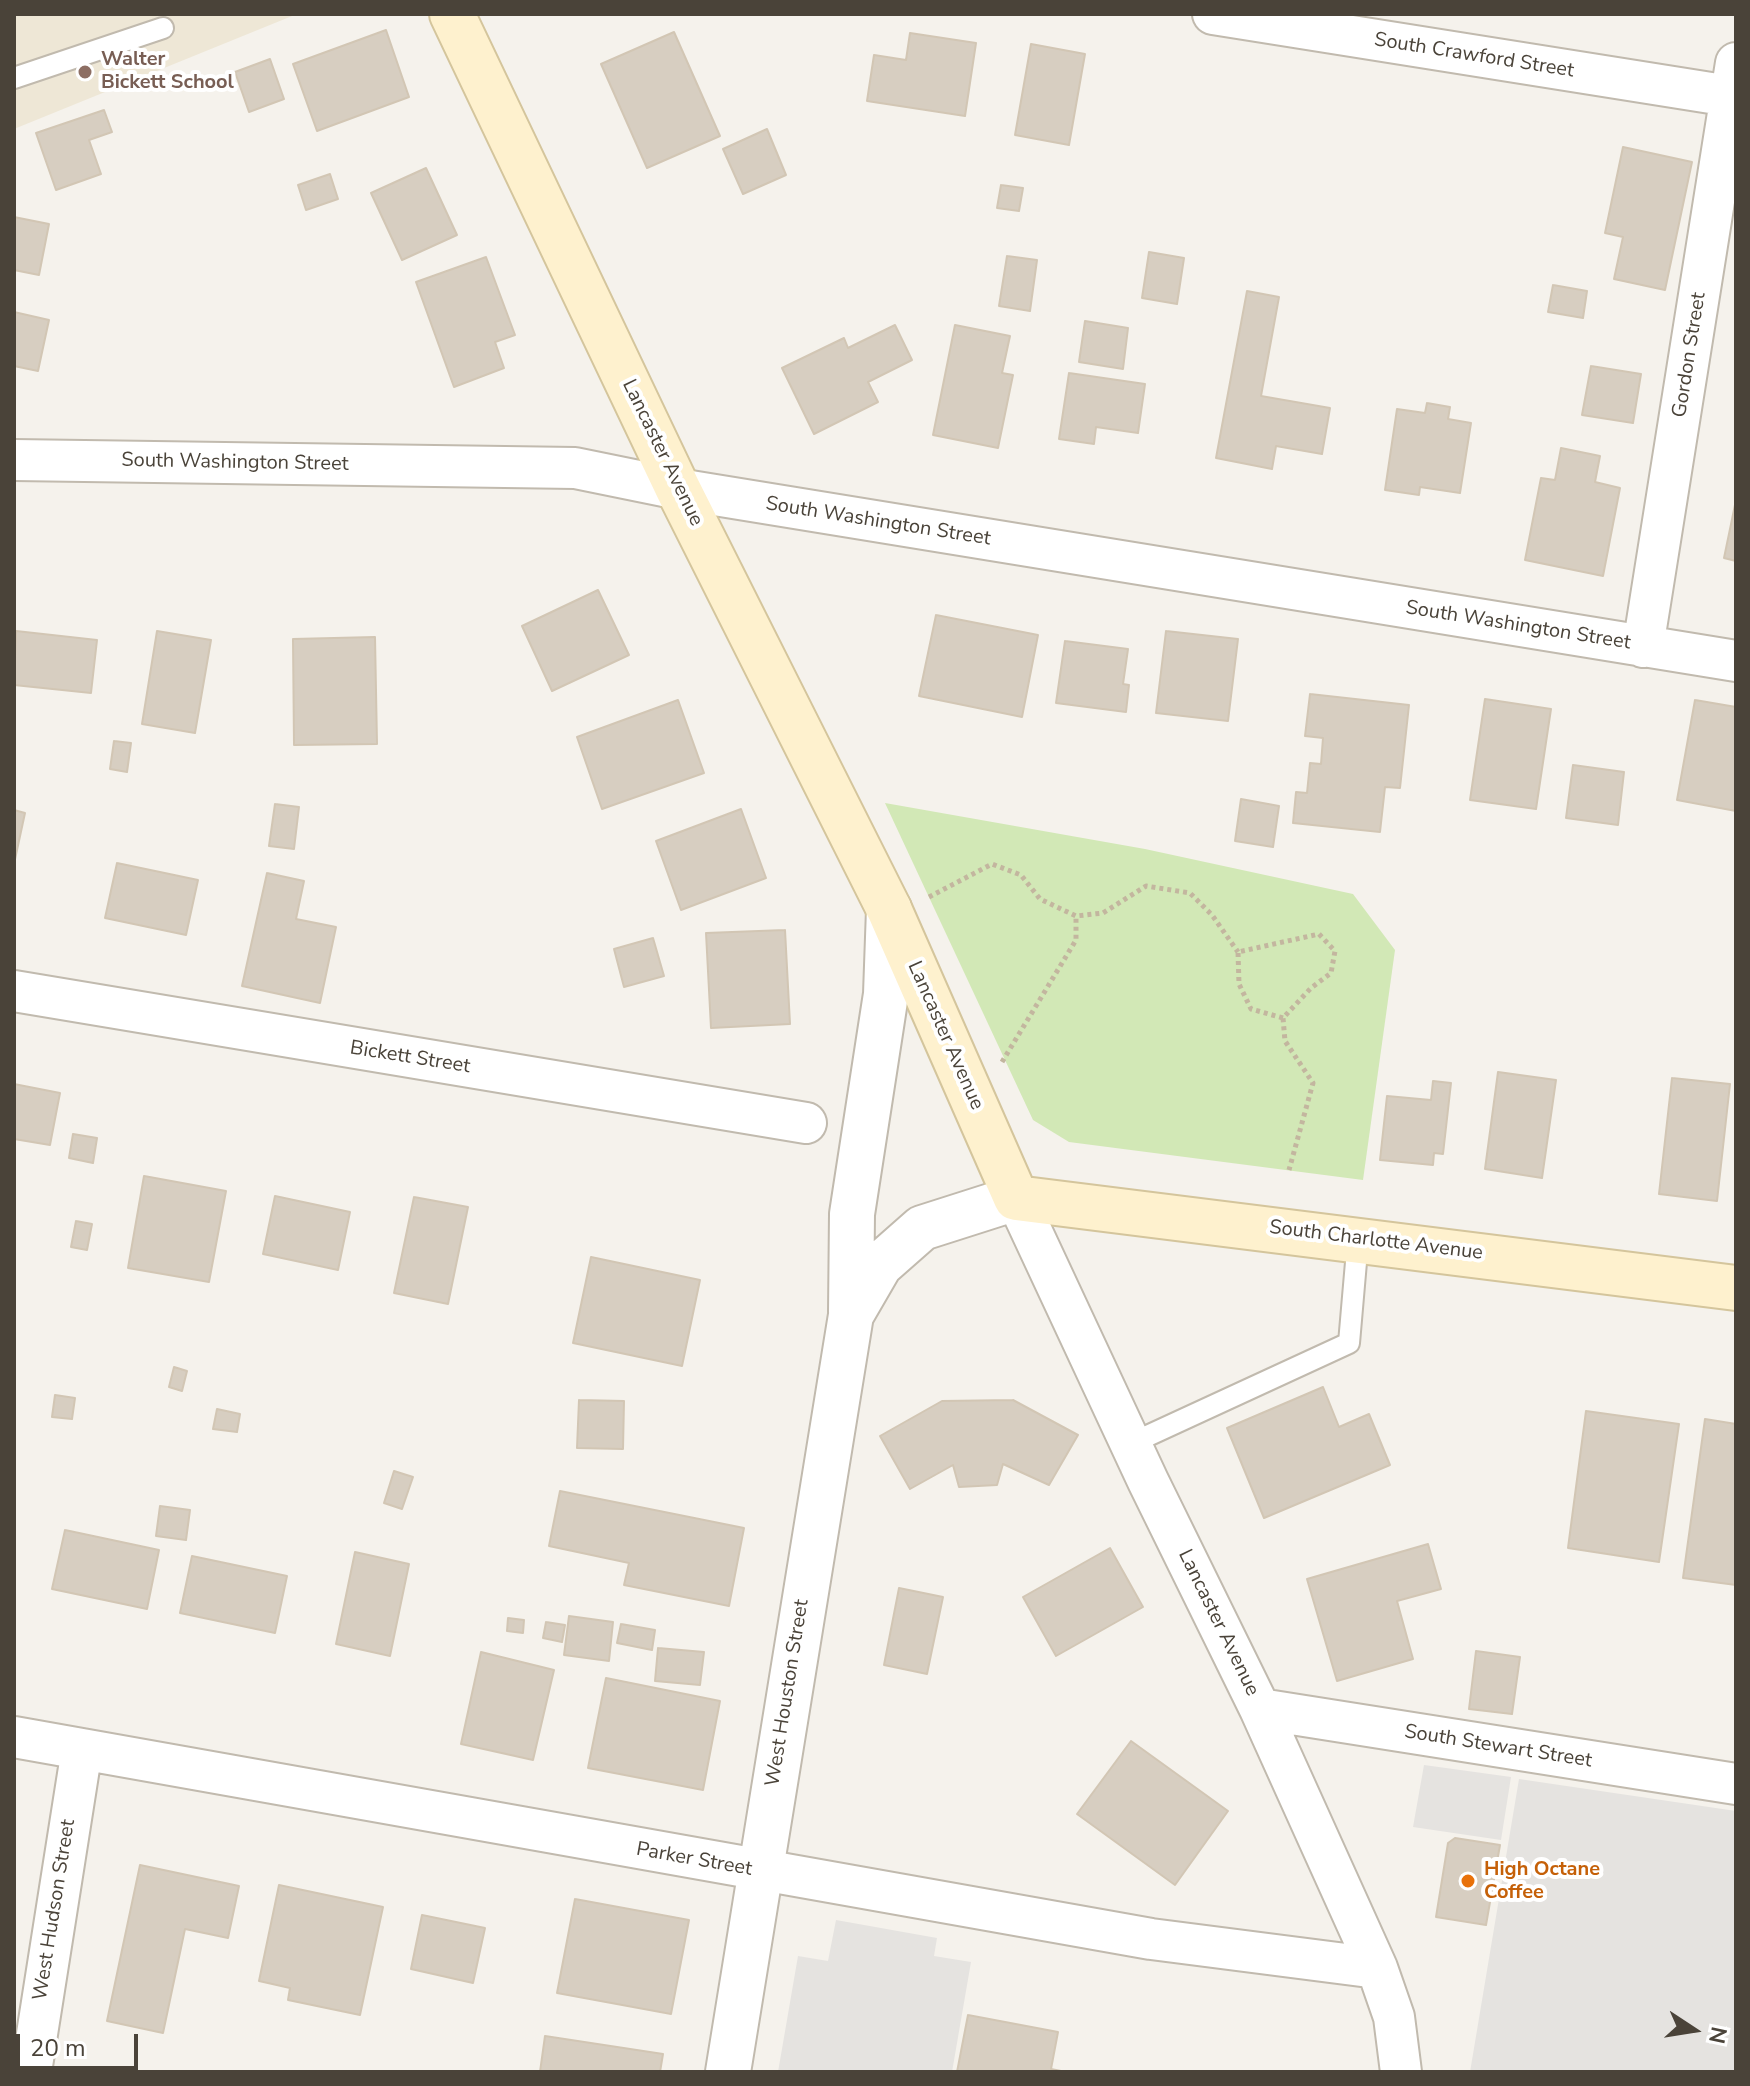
<!DOCTYPE html>
<html>
<head>
<meta charset="utf-8">
<style>
  body { margin:0 }
  #map { position:relative; width:1750px; height:2086px; overflow:hidden; background:#f5f2ec; font-family:"Nunito Sans",sans-serif }
  canvas { display:block }
  .frame { position:absolute; inset:0; border:16px solid #4a4339; pointer-events:none }
  .north { position:absolute; left:1654px; top:1990px; width:80px; height:80px; -webkit-text-stroke:6px #fff; paint-order:stroke; rotate:102deg; font-size:22px; font-weight:700; line-height:32px; text-align:center; color:#4a4339 }
  .north::after { content:''; display:block; margin:auto; width:28px; height:36px; background:#4a4339; clip-path:polygon(50% 0,100% 100%,50% 72%,0 100%) }
  .scale { position:absolute; left:16px; top:2034px; width:122px; height:36px; box-sizing:border-box; border:4px solid #4a4339; border-top:0; padding-left:10px; font-size:24px; line-height:28px; white-space:nowrap; color:#4a4339; -webkit-text-stroke:6px #fff; paint-order:stroke }
</style>
</head>
<body>
<div id="map">
<canvas width="1750" height="2086"></canvas>
<div class="frame"></div>
<div class="north">N</div>
<div class="scale">20 m</div>
</div>
<script>
const g = document.querySelector('canvas').getContext('2d');
g.lineJoin = 'round';
function fillPath(path, color) {
  g.fillStyle = color;
  g.fill(path, 'evenodd');
}
function poly(rows) {
  const path = new Path2D();
  for (const r of rows) {
    path.moveTo(r[0], r[1]);
    for (let i = 2; i < r.length; i += 2) path.lineTo(r[i], r[i + 1]);
  }
  return path;
}
function strokePath(path, color, width, dash) {
  g.strokeStyle = color;
  g.lineWidth = width;
  g.lineCap = dash ? 'butt' : 'round';
  g.setLineDash(dash || []);
  g.stroke(path);
}
function label(font, color, halo, rows, align = 'center') {
  g.font = font + ' "Nunito Sans",sans-serif';
  g.lineWidth = 8;
  g.setLineDash([]);
  g.textBaseline = 'middle';
  g.strokeStyle = halo;
  g.fillStyle = color;
  for (const [text, x, y, turn = 0] of rows) {
    g.save();
    g.translate(x, y);
    g.rotate((+turn || 0) * Math.PI / 180);
    g.textAlign = isNaN(turn) ? turn : align;
    if (halo) g.strokeText(text, 0, 0);
    g.fillText(text, 0, 0);
    g.restore();
  }
}
fillPath(poly([
  [14,14,297,14,14,129]
]), '#eee7d6');
fillPath(poly([
  [885,803,1145,849,1353,894,1395,950,1363,1180,1069,1142,1033,1120]
]), '#d2e8b6');
fillPath(poly([
  [1424,1765,1511,1777,1501,1840,1413,1827],
  [1519,1779,1736,1811,1736,2072,1470,2072],
  [836,1920,937,1938,934,1956,971,1962,952,2072,778,2072,798,1956,828,1961]
]), '#e5e3e0');
const building = poly([
  [386,30,409,97,317,131,293,64,386,30],
  [674,32,720,136,647,168,601,64,674,32],
  [910,33,976,43,965,116,867,101,874,55,906,60,910,33],
  [1031,44,1085,54,1069,145,1015,135,1031,44],
  [270,59,284,99,249,112,235,72,270,59],
  [104,110,112,132,89,140,101,174,56,190,36,133,104,110],
  [767,129,786,175,743,194,723,149,767,129],
  [1623,147,1692,162,1665,290,1614,279,1623,237,1605,233,1623,147],
  [426,168,457,235,402,260,371,193,426,168],
  [330,174,338,199,306,210,298,185,330,174],
  [1001,185,1023,188,1019,211,997,208,1001,185],
  [14,217,49,224,39,275,14,270,14,217],
  [1149,252,1184,258,1177,304,1142,298,1149,252],
  [1007,256,1037,260,1030,311,999,306,1007,256],
  [486,257,515,335,495,342,504,368,454,387,416,282,486,257],
  [1553,285,1587,291,1583,318,1548,312,1553,285],
  [1247,291,1279,297,1261,396,1330,408,1322,454,1276,446,1272,469,1216,458,1247,291],
  [14,312,49,320,38,371,14,366,14,312],
  [1085,321,1128,328,1123,369,1079,362,1085,321],
  [895,325,912,360,868,382,878,402,814,434,782,368,844,338,848,348,895,325],
  [955,325,1010,336,1002,373,1013,375,998,448,933,435,955,325],
  [1591,366,1641,374,1633,423,1582,415,1591,366],
  [1069,373,1145,384,1138,433,1096,427,1094,444,1059,439,1069,373],
  [1427,403,1450,407,1448,419,1471,423,1460,493,1420,487,1419,495,1385,490,1397,409,1425,413,1427,403],
  [1561,448,1600,456,1595,482,1620,488,1603,576,1525,560,1541,478,1555,480,1561,448],
  [1736,500,1736,561,1724,558,1736,500],
  [598,590,629,655,552,691,522,626,598,590],
  [936,615,1038,635,1022,717,919,696,936,615],
  [16,631,97,640,91,693,14,685,16,631],
  [157,631,211,640,195,733,142,724,157,631],
  [1166,631,1238,639,1228,721,1156,713,1166,631],
  [375,637,377,744,294,745,293,639,375,637],
  [1065,641,1128,649,1123,684,1129,685,1126,712,1056,703,1065,641],
  [1310,694,1409,705,1400,788,1385,787,1380,832,1293,823,1296,792,1307,793,1310,763,1321,764,1323,738,1305,736,1310,694],
  [1485,699,1551,709,1536,809,1470,800,1485,699],
  [678,700,704,773,602,809,577,737,678,700],
  [1695,700,1736,707,1736,811,1677,800,1695,700],
  [114,741,131,743,127,772,110,769,114,741],
  [1573,765,1624,772,1618,825,1566,818,1573,765],
  [1241,799,1279,806,1273,847,1235,841,1241,799],
  [275,804,299,807,294,849,269,846,275,804],
  [741,809,766,878,681,910,656,841,741,809],
  [14,810,25,813,14,864,14,810],
  [117,863,198,880,186,935,105,918,117,863],
  [267,873,304,881,296,919,336,927,320,1003,242,986,267,873],
  [785,930,790,1024,711,1028,706,933,785,930],
  [653,938,664,976,624,987,614,949,653,938],
  [1498,1072,1556,1080,1542,1178,1485,1169,1498,1072],
  [1672,1078,1730,1084,1717,1201,1659,1194,1672,1078],
  [1433,1081,1451,1083,1443,1154,1434,1153,1433,1165,1380,1160,1387,1096,1431,1100,1433,1081],
  [14,1084,60,1093,50,1145,14,1139,14,1084],
  [73,1134,97,1138,93,1163,69,1158,73,1134],
  [144,1176,226,1191,209,1282,128,1268,144,1176],
  [275,1196,350,1212,338,1270,263,1254,275,1196],
  [414,1197,468,1207,448,1304,394,1293,414,1197],
  [76,1221,92,1224,87,1250,71,1247,76,1221],
  [591,1257,700,1280,682,1366,573,1343,591,1257],
  [174,1367,187,1371,182,1391,169,1387,174,1367],
  [1323,1387,1339,1427,1369,1414,1390,1465,1264,1518,1227,1428,1323,1387],
  [55,1395,75,1398,72,1419,52,1417,55,1395],
  [579,1400,624,1401,623,1449,577,1448,579,1400],
  [1013,1400,1078,1435,1049,1485,1003,1464,997,1485,959,1487,953,1465,910,1489,880,1436,942,1401,1013,1400],
  [217,1409,240,1414,237,1432,213,1429,217,1409],
  [1586,1411,1679,1424,1659,1562,1568,1548,1586,1411],
  [1705,1419,1736,1424,1736,1585,1683,1578,1705,1419],
  [394,1471,413,1477,402,1509,384,1503,394,1471],
  [560,1491,744,1528,729,1606,624,1585,629,1563,549,1546,560,1491],
  [160,1506,190,1510,186,1540,156,1536,160,1506],
  [65,1530,159,1550,147,1609,52,1589,65,1530],
  [1428,1544,1441,1589,1397,1601,1413,1659,1337,1681,1307,1579,1428,1544],
  [1110,1548,1143,1607,1056,1656,1023,1597,1110,1548],
  [355,1552,409,1564,390,1656,336,1644,355,1552],
  [192,1556,287,1576,275,1633,180,1613,192,1556],
  [899,1588,943,1597,927,1674,884,1665,899,1588],
  [569,1616,613,1622,609,1661,564,1655,569,1616],
  [508,1618,524,1620,523,1633,507,1631,508,1618],
  [546,1622,565,1625,562,1642,543,1638,546,1622],
  [621,1624,655,1630,652,1650,617,1643,621,1624],
  [658,1648,704,1652,700,1685,655,1681,658,1648],
  [1476,1651,1520,1657,1512,1714,1469,1709,1476,1651],
  [481,1652,554,1670,533,1760,461,1744,481,1652],
  [606,1678,720,1701,703,1790,588,1768,606,1678],
  [1131,1741,1228,1811,1175,1885,1077,1814,1131,1741],
  [1455,1838,1500,1845,1486,1925,1436,1917,1448,1843,1455,1838],
  [140,1865,239,1886,228,1938,185,1929,163,2033,107,2021,140,1865],
  [279,1885,383,1907,360,2015,288,2000,290,1988,259,1981,279,1885],
  [575,1899,689,1920,671,2014,557,1993,575,1899],
  [422,1915,485,1928,473,1983,411,1969,422,1915],
  [968,2015,1058,2032,1051,2069,1066,2072,957,2072,968,2015],
  [545,2036,663,2054,660,2072,540,2072,545,2036]
]);
fillPath(building, '#d7cec1');
strokePath(building, '#d2c6b4', 2);
const service = poly([
  [14,78,163,28],
  [1130,1444,1349,1343,1358,1239]
]);
const minor = poly([
  [1213,14,1736,97],
  [14,460,575,468,678,489,1736,661],
  [1643,647,1736,63],
  [14,991,806,1123],
  [1016,1198,1148,1481,1260,1709,1377,1968,1394,2017,1401,2072],
  [1260,1709,1736,1784],
  [14,1737,1151,1939,1377,1968],
  [31,2072,82,1749]
]);
const tertiary = poly([
  [851,1312,852,1214,886,994,889,909],
  [728,2072,851,1315,880,1265,922,1228,1016,1198]
]);
const secondary = poly([
  [452,14,678,489,889,909,1016,1198,1736,1288]
]);
strokePath(service, '#c1baae', 24);
strokePath(minor, '#c1baae', 44);
strokePath(tertiary, '#c1baae', 48);
strokePath(secondary, '#d4c59c', 48);
strokePath(poly([
  [929,897,992,864,1021,875,1040,899,1076,916,1103,913,1146,886,1190,893,1212,915,1238,952],
  [1283,1018,1251,1009,1239,984,1238,952,1319,934,1335,951,1331,973,1311,988,1283,1018,1285,1041,1313,1083,1289,1170],
  [1002,1062,1076,940,1076,916]
]), '#c3b69f', 5, [4, 4]);
strokePath(service, '#fff', 20);
strokePath(minor, '#fff', 40);
strokePath(tertiary, '#fff', 44);
strokePath(secondary, '#fef1ce', 44);
for (const [x, y, r, color] of [
  [85,72,8,"#8d6e63"],
  [1468,1881,8,"#e8710a"]
]) {
  const dot = new Path2D();
  dot.arc(x, y, r, 0, 2 * Math.PI);
  g.fillStyle = color;
  g.fill(dot);
  strokePath(dot, '#fff', 3);
}
label('20px', '#4a4339', '#fff', [
  ["South Crawford Street",1474,56,9],
  ["Gordon Street",1690,355,-81],
  ["Lancaster Avenue",662,453,64],
  ["South Washington Street",235,463,1],
  ["South Washington Street",878,522,9],
  ["South Washington Street",1518,626,9],
  ["Lancaster Avenue",945,1036,66],
  ["Bickett Street",410,1058,9],
  ["South Charlotte Avenue",1376,1241,7],
  ["Lancaster Avenue",1218,1623,64],
  ["West Houston Street",788,1693,-81],
  ["South Stewart Street",1498,1747,9],
  ["Parker Street",694,1860,10],
  ["West Hudson Street",55,1910,-81]
]);
label('bold 20px', '#785e54', '#fff', [
  ["Walter",101,60],
  ["Bickett School",101,83]
], 'left');
label('bold 20px', '#c56008', '#fff', [
  ["High Octane",1484,1870],
  ["Coffee",1484,1893]
], 'left');
</script>
</body>
</html>
